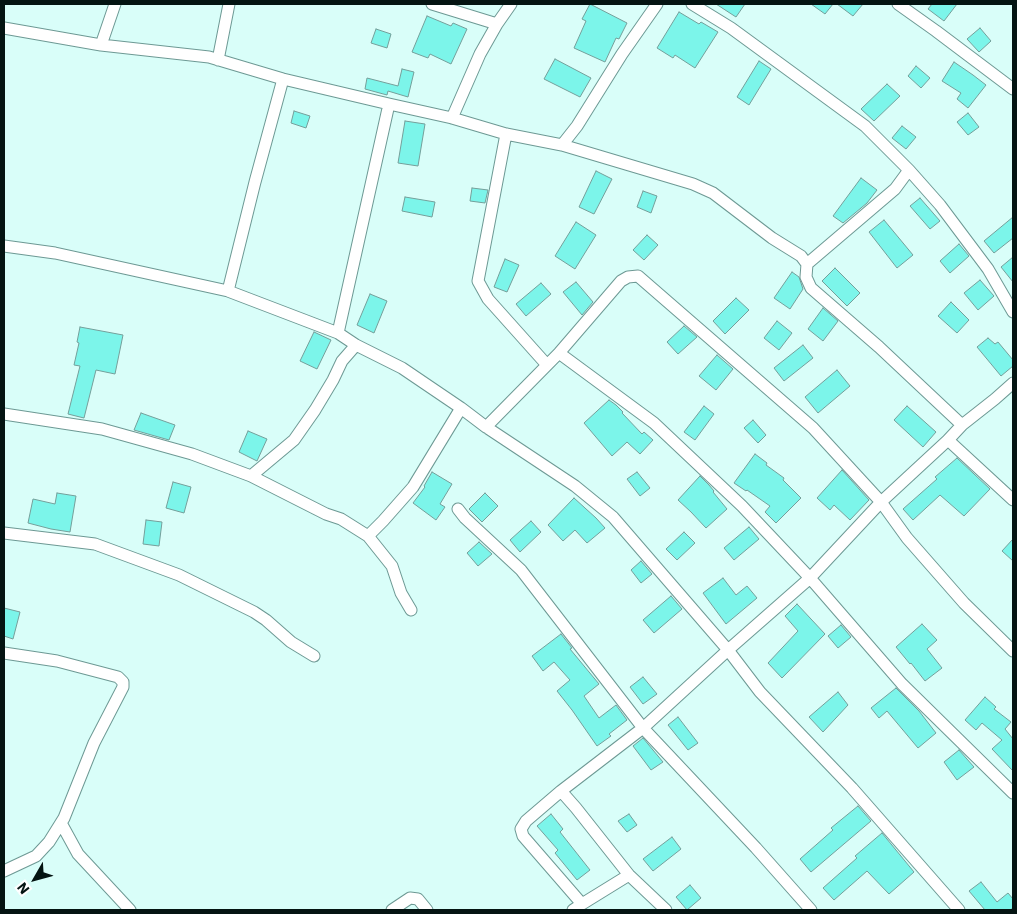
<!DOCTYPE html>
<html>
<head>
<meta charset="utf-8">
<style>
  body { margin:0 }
  #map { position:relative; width:1017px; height:914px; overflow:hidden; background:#d9fef9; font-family:"IBM Plex Sans",sans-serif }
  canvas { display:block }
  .frame { position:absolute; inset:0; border:5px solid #041412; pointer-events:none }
  .north { position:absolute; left:10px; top:854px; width:50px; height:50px; -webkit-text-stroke:4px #fff; paint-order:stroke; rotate:232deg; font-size:14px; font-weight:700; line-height:20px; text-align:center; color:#041412 }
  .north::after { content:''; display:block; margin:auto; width:18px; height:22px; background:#041412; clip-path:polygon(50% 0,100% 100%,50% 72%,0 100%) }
</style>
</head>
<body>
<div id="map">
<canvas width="1017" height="914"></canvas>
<div class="frame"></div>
<div class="north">N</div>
</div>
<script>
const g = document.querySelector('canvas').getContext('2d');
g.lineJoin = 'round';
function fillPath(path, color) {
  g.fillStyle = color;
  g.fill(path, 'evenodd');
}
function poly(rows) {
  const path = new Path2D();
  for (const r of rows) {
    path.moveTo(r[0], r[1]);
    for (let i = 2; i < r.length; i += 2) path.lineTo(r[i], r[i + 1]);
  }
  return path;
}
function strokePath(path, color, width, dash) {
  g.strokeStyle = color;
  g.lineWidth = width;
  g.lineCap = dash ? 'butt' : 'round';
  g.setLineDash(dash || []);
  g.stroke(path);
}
const building = poly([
  [590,4,627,23,619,39,616,38,605,62,574,48,586,21,582,19,590,4],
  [716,4,745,4,736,17,716,4],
  [811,4,833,4,825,14,811,4],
  [837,4,863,4,853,16,837,4],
  [932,4,957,4,944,21,928,9,932,4],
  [679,12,699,24,701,22,718,32,695,68,675,55,673,58,657,48,679,12],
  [427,16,451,26,453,23,467,29,451,64,430,54,428,58,412,52,427,16],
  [980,28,991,41,979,52,967,39,980,28],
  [376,29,391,34,387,48,371,43,376,29],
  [555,59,591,78,580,97,544,79,555,59],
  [759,61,771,69,749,105,737,97,759,61],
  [954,62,973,75,986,85,968,108,957,99,961,93,942,81,954,62],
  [916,66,930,78,921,88,908,76,916,66],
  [402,69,414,72,408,97,388,91,387,95,365,89,367,78,398,86,402,69],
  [887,84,900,96,874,121,861,109,887,84],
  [294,111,310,116,306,128,291,123,294,111],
  [968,113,979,127,968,135,957,122,968,113],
  [405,121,425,124,418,166,398,163,405,121],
  [902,126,916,137,906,149,892,138,902,126],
  [596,171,612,179,594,214,579,207,596,171],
  [861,178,877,190,867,203,843,223,833,216,861,178],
  [472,188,488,190,485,203,470,201,472,188],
  [643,191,657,196,651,213,637,207,643,191],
  [405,197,435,202,432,217,402,211,405,197],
  [920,198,940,221,930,229,910,206,920,198],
  [1013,217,1013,238,994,253,984,241,1013,217],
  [884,220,913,255,897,268,869,232,884,220],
  [576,222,596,235,575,269,555,256,576,222],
  [647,235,658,245,644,260,633,250,647,235],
  [959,244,969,256,950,273,940,261,959,244],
  [1013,257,1013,282,1001,267,1013,257],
  [505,259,519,265,507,292,494,287,505,259],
  [835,268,860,293,847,306,822,281,835,268],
  [792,272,799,277,803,289,790,309,774,298,792,272],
  [980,280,994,296,978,310,964,293,980,280],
  [576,282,593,302,582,315,563,292,576,282],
  [541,283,551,294,526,316,516,304,541,283],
  [370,294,387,301,374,333,357,325,370,294],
  [736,298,749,310,725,334,713,321,736,298],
  [951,302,969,320,957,333,938,316,951,302],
  [823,308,838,321,823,341,808,329,823,308],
  [777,321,792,333,779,350,764,338,777,321],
  [684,326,697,337,678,354,667,342,684,326],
  [80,327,123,335,115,374,96,370,84,418,68,414,80,366,74,365,79,343,77,342,80,327],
  [314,332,331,340,317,369,300,361,314,332],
  [988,338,995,344,998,342,1013,360,1013,366,1001,376,977,347,988,338],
  [803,345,813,358,784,381,774,368,803,345],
  [717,355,733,369,716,390,699,376,717,355],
  [837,370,850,386,818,413,805,397,837,370],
  [609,400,616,405,623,412,622,413,642,434,644,432,653,440,640,454,627,442,612,456,584,423,609,400],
  [704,406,714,414,695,440,684,432,704,406],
  [907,406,936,432,923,447,894,420,907,406],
  [141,413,175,425,169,440,134,430,141,413],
  [753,420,766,435,758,443,744,428,753,420],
  [248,431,267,439,257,461,239,452,248,431],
  [755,454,767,463,766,465,784,478,783,480,801,498,776,523,765,512,770,506,747,490,746,491,734,483,755,454],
  [957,458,990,489,964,516,940,495,913,520,903,509,937,479,935,477,957,458],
  [842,470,869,500,850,520,834,505,830,510,817,498,842,470],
  [432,472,452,484,440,504,445,507,436,520,413,503,425,487,424,486,432,472],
  [637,472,650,488,640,496,627,479,637,472],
  [700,476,709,485,714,491,713,492,727,509,706,528,691,512,678,500,700,476],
  [173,482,191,487,184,513,166,508,173,482],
  [57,493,76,496,70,532,51,529,28,523,33,499,55,504,57,493],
  [485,493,498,506,482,522,469,509,485,493],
  [574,498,596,518,605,528,587,543,575,530,563,541,548,525,574,498],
  [146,520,162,522,159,546,143,544,146,520],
  [531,521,541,532,520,552,510,540,531,521],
  [749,527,759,539,734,560,724,548,749,527],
  [684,532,695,543,677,560,666,549,684,532],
  [1013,539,1013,561,1002,551,1013,539],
  [479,542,492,554,478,566,467,553,479,542],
  [641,561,652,574,641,583,631,570,641,561],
  [723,578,736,595,747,586,757,598,726,624,703,593,723,578],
  [671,596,682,609,654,633,643,620,671,596],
  [797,604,825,634,782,678,768,663,798,631,785,616,797,604],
  [4,608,20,612,13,639,4,636,4,608],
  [922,624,937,640,927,649,942,668,925,681,911,663,910,664,896,647,922,624],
  [841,625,851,637,838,648,828,636,841,625],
  [561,634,572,648,570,649,599,684,584,696,599,718,616,705,627,720,609,734,611,736,597,746,572,710,557,691,570,680,554,662,543,671,532,656,561,634],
  [643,677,657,694,643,704,630,687,643,677],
  [896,688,919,711,936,733,918,748,887,711,879,718,871,708,896,688],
  [838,692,848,705,823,732,809,717,838,692],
  [985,697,996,707,994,709,1011,722,1005,729,1013,739,1013,771,992,749,1002,740,982,723,976,730,965,720,985,697],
  [678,717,698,743,688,750,668,725,678,717],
  [643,738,663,762,651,770,633,746,643,738],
  [959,750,974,767,957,780,944,762,959,750],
  [858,806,871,821,811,872,800,859,833,830,831,828,858,806],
  [551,814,563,829,560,832,590,870,577,880,555,853,558,850,537,826,551,814],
  [629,814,637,825,627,832,618,821,629,814],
  [882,833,914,872,889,894,867,871,834,900,823,888,857,858,855,856,882,833],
  [672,837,681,849,653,871,643,859,672,837],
  [981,882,997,902,1008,893,1013,899,1013,908,1010,910,985,910,969,891,981,882],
  [690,885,701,898,687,910,676,897,690,885]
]);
fillPath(building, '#7cf5ea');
strokePath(building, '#749f9a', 1);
const street = poly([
  [432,4,497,24],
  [692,4,731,28,865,126,909,170,940,205,988,269,1013,312],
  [898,4,936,31,1013,89],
  [4,28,101,45,209,57,283,79,389,104,452,118,506,134,562,145,693,184,713,193,772,238,801,256,807,264,806,277,811,288,879,347,962,425],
  [101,45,115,4],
  [218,60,229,4],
  [452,118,480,54,497,24,511,4],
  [506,134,478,281,488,299,547,365],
  [562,145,577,126,622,54,657,4],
  [4,246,55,253,228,291,338,333,356,345,402,368,461,408,486,427,575,486,613,517,728,650,760,692,852,788,959,910],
  [807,264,895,189,909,170],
  [228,291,255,182,283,79],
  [338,333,389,104],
  [559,353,654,423,742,506,810,578,902,684,1013,793],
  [4,414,102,429,192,454,251,476,326,514,341,519,368,536,383,521,413,487,461,408],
  [486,427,559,353,621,281,628,277,638,276,813,428,881,502,907,538,964,603,1013,651],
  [948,440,1013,500],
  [251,476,294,440,315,410,333,380,342,361,356,345],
  [458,509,465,518,521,570,643,728,756,848,811,910],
  [4,533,95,544,179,575,254,612,266,620,291,642,314,656],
  [368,536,392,566,401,593,411,610],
  [4,653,57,661,118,677,123,682,123,687,94,743,64,818,49,842,36,856,4,871],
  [561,791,576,808,629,875,666,910],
  [61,823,78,854,130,910],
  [582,904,629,875],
  [392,910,410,898,418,899,427,910],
  [573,910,582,904,523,836,521,829,526,821,561,791,643,728,728,650,810,578,881,502,948,440,962,425,995,399,1013,383]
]);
strokePath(street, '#6d9994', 13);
strokePath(street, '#fff', 11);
</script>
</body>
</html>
